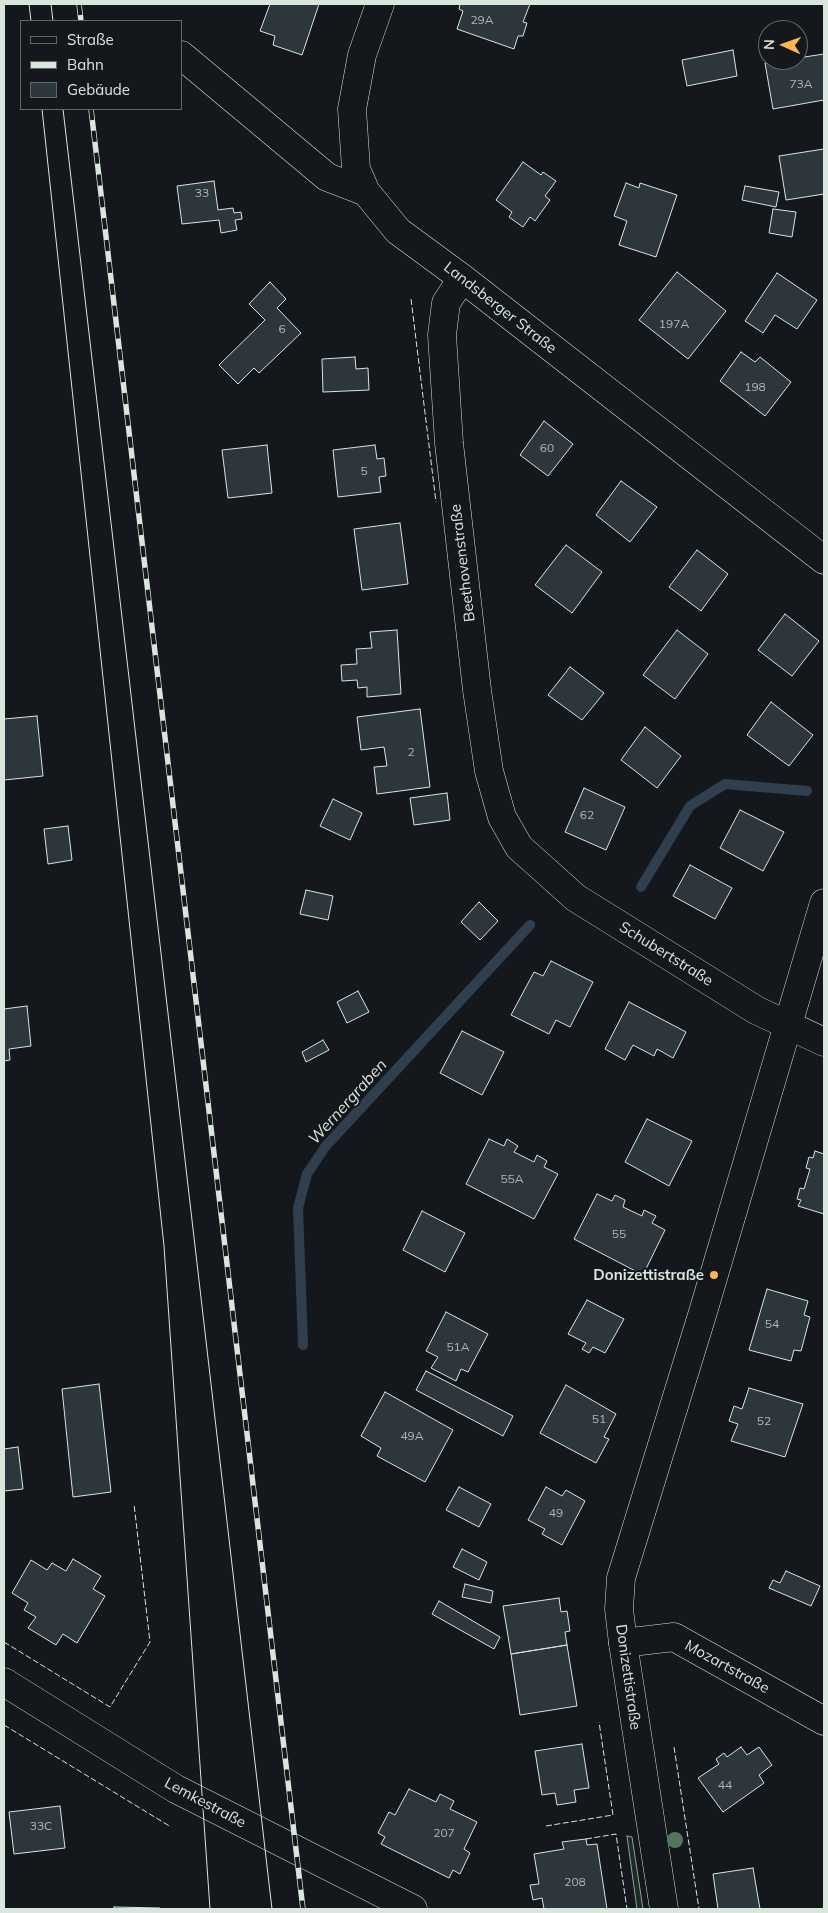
<!DOCTYPE html>
<html>
<head>
<meta charset="utf-8">
<style>
  body { margin:0 }
  #map { position:relative; width:828px; height:1913px; overflow:hidden; background:#14181c; font-family:Mulish,sans-serif }
  canvas { display:block }
  .frame { position:absolute; inset:0; border:5px solid #d8e6dc; pointer-events:none }
  .legend { position:absolute; left:20px; top:20px; width:162px; height:90px; box-sizing:border-box; background:#14181c; border:1px solid #626a69; margin:0; padding:6px 9px; list-style:none; font-size:15px; color:#d8e6dc }
  .legend li { display:flex; align-items:center; gap:10px; height:25px }
  .legend b { width:25px; border:1px solid #626a69 }
  .north { position:absolute; left:758px; top:20px; width:50px; height:50px; box-sizing:border-box; background:#14181c; border:1px solid #626a69; border-radius:50%; rotate:272deg; font-size:14px; font-weight:700; line-height:20px; text-align:center; color:#d8e6dc }
  .north::after { content:''; display:block; margin:auto; width:18px; height:22px; background:#ffb74d; clip-path:polygon(50% 0,100% 100%,50% 72%,0 100%) }
</style>
</head>
<body>
<div id="map">
<canvas width="828" height="1913"></canvas>
<div class="frame"></div>
<ul class="legend">
<li><b style="height:6px;background:#14181c"></b>Straße</li>
<li><b style="height:6px;background:#d8e6dc"></b>Bahn</li>
<li><b style="height:14px;background:#2c363c"></b>Gebäude</li>
</ul>
<div class="north">N</div>
</div>
<script>
const g = document.querySelector('canvas').getContext('2d');
g.lineJoin = 'round';
function fillPath(path, color) {
  g.fillStyle = color;
  g.fill(path, 'evenodd');
}
function poly(rows) {
  const path = new Path2D();
  for (const r of rows) {
    path.moveTo(r[0], r[1]);
    for (let i = 2; i < r.length; i += 2) path.lineTo(r[i], r[i + 1]);
  }
  return path;
}
function strokePath(path, color, width, dash) {
  g.strokeStyle = color;
  g.lineWidth = width;
  g.lineCap = dash ? 'butt' : 'round';
  g.setLineDash(dash || []);
  g.stroke(path);
}
function label(font, color, halo, rows, align = 'center') {
  g.font = font + ' Mulish,sans-serif';
  g.lineWidth = 4;
  g.setLineDash([]);
  g.textBaseline = 'middle';
  g.strokeStyle = halo;
  g.fillStyle = color;
  for (const [text, x, y, turn = 0] of rows) {
    g.save();
    g.translate(x, y);
    g.rotate((+turn || 0) * Math.PI / 180);
    g.textAlign = isNaN(turn) ? turn : align;
    if (halo) g.strokeText(text, 0, 0);
    g.fillText(text, 0, 0);
    g.restore();
  }
}
const green = poly([
  [627,1836,632,1837,643,1909,637,1909,627,1836]
]);
fillPath(green, '#1a2d24');
strokePath(green, '#939e99', 1);
strokePath(poly([
  [641,887,690,806,725,784,807,791],
  [303,1345,298,1208,307,1174,325,1147,530,925]
]), '#2f3f4d', 10);
const building = poly([
  [270,4,319,4,302,55,273,45,275,36,260,31,270,4],
  [460,4,530,4,523,22,527,23,523,36,518,36,514,49,457,29,463,11,459,9,460,4],
  [733,50,737,76,687,86,682,60,733,50],
  [824,54,824,100,773,109,765,63,798,60,798,58,824,54],
  [824,149,824,194,786,200,779,156,824,149],
  [523,162,541,175,543,172,556,181,545,196,550,200,535,221,530,217,523,227,509,217,512,212,496,200,523,162],
  [214,181,218,210,233,208,234,213,241,212,242,219,235,220,237,230,221,233,219,220,182,224,177,186,214,181],
  [626,183,639,188,640,183,677,195,656,257,619,245,627,221,614,216,626,183],
  [745,186,779,192,776,207,742,200,745,186],
  [773,209,796,212,792,237,769,233,773,209],
  [677,272,726,311,688,359,639,320,677,272],
  [777,273,817,300,797,329,775,315,763,333,745,321,777,273],
  [270,282,286,299,277,308,301,333,259,373,254,368,238,384,219,365,265,320,249,304,270,282],
  [741,352,755,362,760,357,791,382,765,416,720,381,741,352],
  [355,357,356,369,368,368,369,390,323,392,322,359,355,357],
  [544,421,573,444,548,476,520,455,544,421],
  [267,445,272,493,228,498,222,450,267,445],
  [375,445,377,459,384,458,386,476,379,477,381,492,338,497,333,450,375,445],
  [621,481,657,507,630,542,596,515,621,481],
  [400,523,408,584,362,590,354,529,400,523],
  [566,545,602,572,572,613,535,585,566,545],
  [697,550,728,574,701,611,669,587,697,550],
  [785,614,819,641,792,676,758,650,785,614],
  [397,630,401,694,367,697,367,687,358,688,357,680,342,681,341,665,357,664,356,649,372,648,370,632,397,630],
  [677,630,708,654,675,699,643,675,677,630],
  [570,667,604,693,582,720,548,695,570,667],
  [771,702,813,735,789,766,747,735,771,702],
  [420,709,430,787,377,794,374,767,387,766,384,747,361,750,357,717,420,709],
  [37,716,43,776,4,780,4,719,37,716],
  [645,727,681,756,657,788,621,760,645,727],
  [584,788,625,807,606,850,565,832,584,788],
  [447,793,450,820,414,825,410,798,447,793],
  [333,799,362,813,350,840,320,826,333,799],
  [740,810,784,832,763,871,720,848,740,810],
  [68,826,72,860,48,864,44,829,68,826],
  [690,865,732,888,715,919,673,896,690,865],
  [306,890,333,896,328,920,300,914,306,890],
  [479,902,498,921,480,940,461,922,479,902],
  [551,961,593,982,570,1027,556,1020,549,1034,511,1015,534,972,543,976,551,961],
  [358,991,369,1012,347,1023,337,1002,358,991],
  [629,1002,686,1032,673,1058,657,1049,654,1056,633,1045,625,1060,605,1049,629,1002],
  [27,1006,31,1046,9,1049,10,1060,4,1061,4,1009,27,1006],
  [462,1031,504,1052,482,1095,440,1073,462,1031],
  [323,1040,329,1050,306,1062,302,1052,323,1040],
  [647,1119,692,1141,669,1186,625,1162,647,1119],
  [489,1139,504,1146,507,1139,518,1146,514,1152,534,1162,537,1155,547,1161,544,1167,558,1174,534,1219,466,1184,489,1139],
  [815,1151,824,1154,824,1214,798,1206,801,1200,797,1199,800,1188,804,1189,810,1169,806,1168,809,1157,813,1158,815,1151],
  [597,1194,612,1201,615,1195,625,1200,623,1207,642,1216,644,1210,656,1216,652,1223,665,1230,643,1275,574,1239,597,1194],
  [422,1211,465,1233,445,1272,403,1250,422,1211],
  [767,1289,808,1301,804,1315,810,1317,801,1351,794,1350,791,1361,749,1350,767,1289],
  [587,1300,624,1319,605,1353,593,1347,589,1353,582,1349,586,1343,568,1334,587,1300],
  [446,1312,488,1334,468,1372,461,1369,456,1381,431,1368,438,1357,426,1351,446,1312],
  [426,1371,513,1416,503,1436,416,1390,426,1371],
  [99,1384,111,1492,73,1497,62,1389,99,1384],
  [566,1385,616,1414,604,1437,609,1439,596,1463,540,1433,566,1385],
  [749,1388,803,1404,785,1457,731,1441,738,1424,729,1421,734,1406,742,1409,749,1388],
  [385,1392,453,1430,425,1482,377,1456,381,1448,361,1436,385,1392],
  [18,1447,23,1489,4,1491,4,1449,18,1447],
  [459,1487,491,1504,479,1527,446,1510,459,1487],
  [546,1487,562,1496,566,1490,585,1501,562,1545,542,1534,545,1529,528,1520,546,1487],
  [462,1549,487,1562,479,1580,453,1567,462,1549],
  [73,1559,101,1576,93,1589,105,1596,77,1643,63,1634,56,1645,28,1628,36,1617,24,1610,28,1603,12,1593,31,1560,47,1570,52,1563,66,1571,73,1559],
  [786,1571,820,1586,811,1606,769,1588,773,1580,780,1583,786,1571],
  [465,1584,493,1591,491,1603,462,1597,465,1584],
  [559,1598,561,1612,567,1611,570,1631,565,1632,567,1645,511,1654,503,1606,559,1598],
  [439,1601,500,1637,494,1649,432,1614,439,1601],
  [567,1645,577,1706,520,1715,511,1654,567,1645],
  [582,1744,589,1788,574,1790,576,1802,557,1805,555,1793,542,1795,535,1751,582,1744],
  [741,1747,747,1755,759,1747,772,1765,759,1775,764,1783,723,1812,698,1778,719,1764,716,1759,724,1753,727,1757,741,1747],
  [409,1789,436,1802,440,1794,454,1801,450,1809,477,1822,464,1849,470,1853,460,1874,453,1870,449,1878,381,1844,385,1837,378,1833,389,1812,395,1815,409,1789],
  [60,1806,65,1848,14,1854,9,1812,60,1806],
  [586,1839,587,1845,597,1844,607,1909,544,1909,542,1898,533,1900,530,1885,539,1884,534,1854,564,1849,562,1842,586,1839],
  [753,1868,760,1909,718,1909,713,1874,753,1868],
  [114,1907,160,1908,160,1909,114,1909,114,1907]
]);
fillPath(building, '#2c363c');
strokePath(building, '#d8e6dc', 1);
const street = poly([
  [181,55,327,177,366,192,398,231,462,278,824,560],
  [366,192,356,169,352,109,362,55,380,4],
  [462,278,446,303,442,335,449,443,477,690,489,771,502,817,519,847,576,898,756,1010,824,1042],
  [623,1643,674,1637,824,1721]
]);
const secondary = poly([
  [4,1682,176,1789,413,1909],
  [664,1909,623,1643,619,1609,621,1578,703,1312,824,903]
]);
strokePath(street, '#d8e6dc', 29);
strokePath(secondary, '#d8e6dc', 29);
strokePath(street, '#14181c', 28);
strokePath(secondary, '#14181c', 28);
strokePath(poly([
  [29,4,31,21],
  [51,4,53,21],
  [42,109,164,1246,210,1909],
  [63,109,272,1909]
]), '#d8e6dc', 1);
const rail = poly([
  [79,4,81,21],
  [91,109,303,1909]
]);
strokePath(rail, '#d8e6dc', 5.5);
strokePath(rail, '#14181c', 4, [11]);
strokePath(poly([
  [411,299,436,502],
  [4,1642,110,1707,150,1642,134,1504],
  [4,1725,171,1827],
  [674,1747,699,1909],
  [546,1826,613,1815,599,1722],
  [586,1839,616,1834,627,1909]
]), '#d8e6dc', 1, [6, 2.5]);
g.fillStyle = '#55745f';
for (const [x, y] of [
  [675,1840]
]) {
  g.beginPath();
  g.arc(x, y, 8, 0, 2 * Math.PI);
  g.fill();
}
for (const [x, y, r, color] of [
  [714,1275,5,"#ffb74d"]
]) {
  const dot = new Path2D();
  dot.arc(x, y, r, 0, 2 * Math.PI);
  g.fillStyle = color;
  g.fill(dot);
  strokePath(dot, '#14181c', 2);
}
label('12px', '#adbab4', null, [
  ["29A",482,20],
  ["73A",801,84],
  ["33",202,193],
  ["197A",674,324],
  ["6",282,329],
  ["198",755,387],
  ["60",547,448],
  ["5",364,471],
  ["2",411,752],
  ["62",587,815],
  ["55A",512,1179],
  ["55",619,1234],
  ["54",772,1324],
  ["51A",458,1347],
  ["51",599,1419],
  ["52",764,1421],
  ["49A",412,1436],
  ["49",556,1513],
  ["44",725,1785],
  ["33C",41,1826],
  ["207",444,1833],
  ["208",575,1882]
]);
label('15px', '#d8e6dc', '#14181c', [
  ["Landsberger Straße",500,308,38],
  ["Beethovenstraße",463,563,-97],
  ["Schubertstraße",666,954,32],
  ["Mozartstraße",727,1667,29],
  ["Donizettistraße",628,1677,82],
  ["Lemkestraße",205,1803,28]
]);
label('bold 15px', '#d8e6dc', '#14181c', [
  ["Donizettistraße",704,1275]
], 'right');
label('italic 16px', '#d8e6dc', '#14181c', [
  ["Wernergraben",348,1102,-48]
]);
</script>
</body>
</html>
